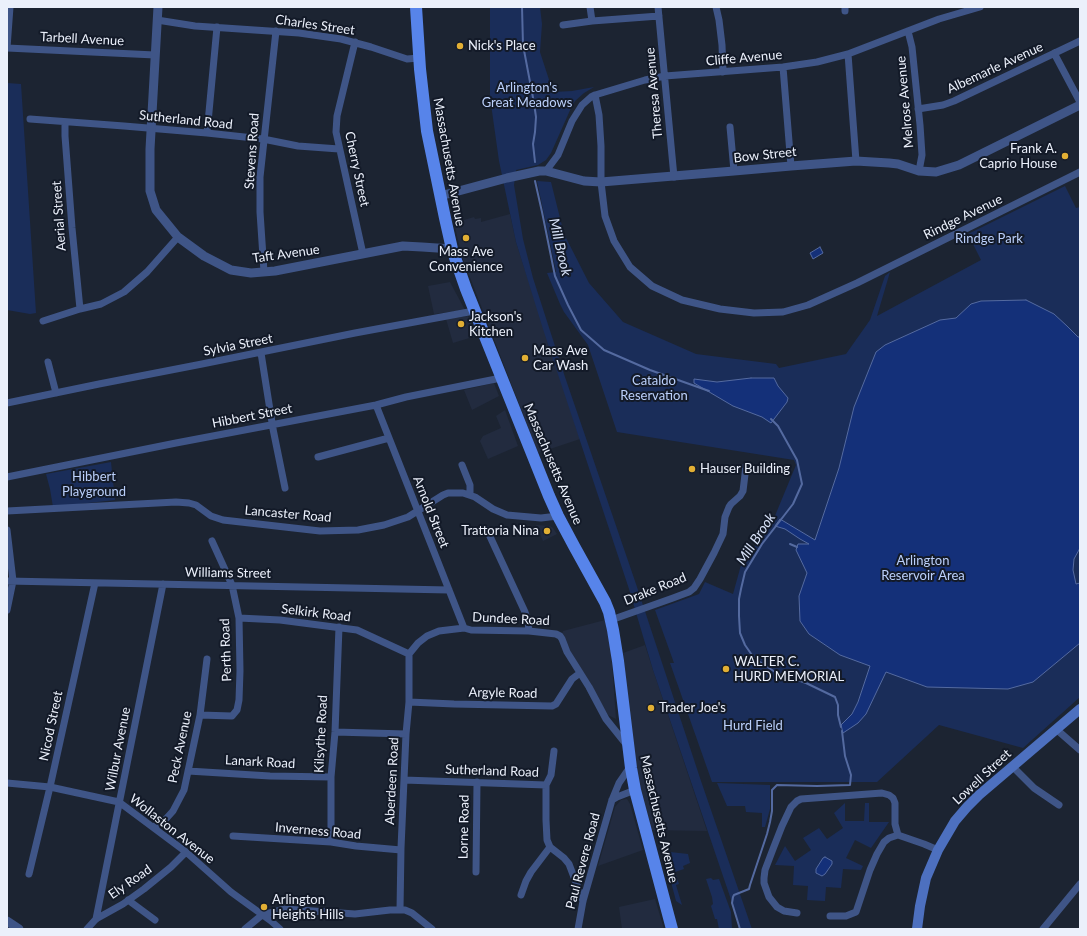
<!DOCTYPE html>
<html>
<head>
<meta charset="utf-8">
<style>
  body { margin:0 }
  #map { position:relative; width:1087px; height:936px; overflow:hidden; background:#1c2432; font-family:Lato,sans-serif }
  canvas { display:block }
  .frame { position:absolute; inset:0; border:8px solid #ebf0fb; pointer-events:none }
</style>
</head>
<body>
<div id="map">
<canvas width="1087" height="936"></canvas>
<div class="frame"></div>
</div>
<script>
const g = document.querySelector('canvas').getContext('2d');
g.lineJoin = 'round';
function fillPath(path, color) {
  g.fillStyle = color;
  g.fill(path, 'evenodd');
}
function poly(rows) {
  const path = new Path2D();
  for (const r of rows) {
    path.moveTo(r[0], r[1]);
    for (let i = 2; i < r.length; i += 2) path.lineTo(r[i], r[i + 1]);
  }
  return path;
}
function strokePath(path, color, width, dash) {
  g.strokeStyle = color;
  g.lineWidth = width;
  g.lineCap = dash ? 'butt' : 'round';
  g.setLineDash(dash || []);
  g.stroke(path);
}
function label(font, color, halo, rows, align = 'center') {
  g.font = font + ' Lato,sans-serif';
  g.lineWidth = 4;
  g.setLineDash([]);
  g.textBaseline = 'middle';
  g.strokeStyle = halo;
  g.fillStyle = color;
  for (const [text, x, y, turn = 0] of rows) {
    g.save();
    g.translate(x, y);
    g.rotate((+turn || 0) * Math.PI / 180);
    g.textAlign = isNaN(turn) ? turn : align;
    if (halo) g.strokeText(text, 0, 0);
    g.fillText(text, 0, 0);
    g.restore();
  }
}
fillPath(poly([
  [510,214,516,242,580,439,538,453,471,280,462,257,454,223,474,217,475,219,481,218,481,222],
  [450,282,465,310,434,314,428,286],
  [468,316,476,336,453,343,446,319],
  [494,383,499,396,472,410,464,390],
  [505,410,518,446,488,459,480,441,483,436,501,428,496,416],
  [536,525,550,526,553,528,557,534,543,541],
  [605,620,611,650,616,719,608,715,572,656,562,634,563,631],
  [645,645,653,670,707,831,649,830,639,785,629,715,623,653],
  [627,799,630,804,643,850,598,866,615,807,621,800],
  [655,899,664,929,622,929,619,907]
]), '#222b3f');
fillPath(poly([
  [490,7,540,7,542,24,540,52,553,92,572,91,594,87,584,93,575,101,571,108,551,153,546,160,538,165,516,170,514,185,523,239,533,278,565,377,636,584,701,781,752,929,741,929,653,670,629,589,543,329,516,242,499,161,490,97],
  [7,83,21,84,36,313,30,314,7,310],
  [537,181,551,182,564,234,589,283,623,322,696,354,776,364,779,368,846,354,870,320,885,276,890,272,877,316,981,260,968,234,1065,186,1076,208,1080,207,1080,697,1023,748,939,725,877,782,712,782,670,663,674,663,655,610,699,594,705,582,733,594,741,565,772,523,796,465,794,460,617,432,588,345,564,312,560,304,547,273,556,272],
  [111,462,115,500,53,507,50,489,46,474],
  [717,783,770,785,770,809,765,827,762,827,762,813,746,812,745,806,727,806],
  [845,803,845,821,864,821,865,803,869,803,869,822,889,822,871,848,855,840,846,858,863,866,861,870,843,869,841,888,826,887,825,901,807,900,808,886,793,885,794,866,775,865,785,846,795,861,811,850,803,838,819,828,827,839,843,828,834,813],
  [661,844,670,845,670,852,688,854,690,863,683,866,684,869,675,872,679,884,676,885,682,905,676,901],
  [711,878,713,880,719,879,731,912,732,929,719,929,717,919,715,919,711,906,713,904,712,897,706,879]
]), '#1a2d59');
const water = poly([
  [820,247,823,253,813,259,810,253,820,247],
  [1026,300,1054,314,1067,326,1078,337,1080,337,1080,548,1074,559,1073,570,1076,584,1080,583,1080,643,1033,682,1008,689,927,687,886,672,866,714,858,723,843,733,841,725,852,714,858,702,870,666,840,655,809,634,800,621,799,596,807,573,796,550,798,544,809,544,800,539,785,529,775,526,780,519,815,540,839,468,854,407,876,352,885,345,940,320,956,318,971,304,981,301,1026,300],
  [751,378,774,378,778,386,788,398,787,402,771,423,762,417,733,406,694,383,694,379,717,382,751,378],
  [825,857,832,861,832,864,825,874,822,876,816,873,816,869,823,858,825,857]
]);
fillPath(water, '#143079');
strokePath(water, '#546aa0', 1);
strokePath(poly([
  [522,7,523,45,534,103,536,117,535,132,533,144,535,162],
  [535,181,542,212,555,276,568,305,581,330,604,350,650,370,709,391],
  [771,419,778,426,797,460,802,484,793,504,762,544,745,572,741,589,739,599,739,616,740,633,745,645,754,658,775,672,806,683,835,697,838,705,838,715,841,727],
  [790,544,797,547],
  [740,929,732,903,733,897,734,895,749,889,750,885,767,834,770,822,772,811,772,790,777,785,817,786,850,785,851,775,845,756,842,731]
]), '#546aa0', 2);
strokePath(poly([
  [590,7,592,21],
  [658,7,674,177],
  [716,7,719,20,722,45,723,72],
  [845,7,845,11],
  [157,20,195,26,299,33,341,39,371,47,407,59,419,58],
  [563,25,592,21,659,16],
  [908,31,912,47,920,125,922,155,919,171],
  [355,42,337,116,336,132,363,254],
  [7,48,155,55],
  [7,48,10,7],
  [1054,53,1080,102],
  [848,54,856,161],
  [783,67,791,166],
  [595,95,599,115,601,146,601,182,605,216,614,241,630,267,652,286,682,300,720,309,754,313,783,312,808,305,857,283,1080,172],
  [918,109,943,105,954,101,1080,41],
  [30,119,124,126,207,133,263,139,298,146,339,149],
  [65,122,65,136,72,228,80,309],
  [730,127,734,171],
  [207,133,217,27],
  [546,171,558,155,572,121,582,105,591,97,595,95,645,80,665,76,783,67,817,62,848,54,939,19,980,7],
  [264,272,260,212,260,177,276,31],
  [43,321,80,309,101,304,124,292,147,272,178,237],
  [261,353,273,429,285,488],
  [48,362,56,393],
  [7,403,99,384,202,364,355,333,474,311],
  [376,405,464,628],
  [318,457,389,438],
  [462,465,470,485,470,495],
  [7,477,176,443,376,405,406,397,501,378],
  [7,511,176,502,189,503,196,505,211,516,223,520,320,531,358,530,384,525,408,517,443,495,448,493,463,493,475,497,493,509,507,515,541,518,558,516],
  [7,530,13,581,7,610],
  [487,530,525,612,528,621,529,631],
  [7,581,449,590],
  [239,618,280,620,357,630,409,654],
  [611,620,673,598,689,592,694,588,700,579,714,553,723,534,725,517,729,507,731,504,740,496,743,491,746,466],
  [409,654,418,643,427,636,439,631,464,628,471,630,529,631,556,634,560,636,562,639,567,652,589,687,606,719,626,744],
  [409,702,454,704,552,706,556,704,572,679,580,673],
  [200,715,232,716,237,710,239,700,240,671,239,618,232,585,212,541],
  [1056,729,1080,750],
  [335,732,406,734],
  [1012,766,1034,788,1059,805],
  [188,771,270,776,331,777],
  [404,780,546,785,546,820,547,840,550,847,564,858,569,864,583,901],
  [7,783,50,787,119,802,186,852,231,892,271,921,280,929],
  [546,785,551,775,554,751],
  [612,800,617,797,635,790],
  [153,827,164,821,173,811,184,790,200,715,207,659],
  [898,835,924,844,938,850],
  [233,836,331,842,356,846,401,850],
  [331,842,331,777,335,732,339,627],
  [476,872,477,782],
  [29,874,50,787,95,583],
  [521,895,526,881,531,872,550,847],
  [128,900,155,920],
  [400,910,401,848,406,734,409,702,409,654],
  [797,913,784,911,777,907,769,897,764,883,764,878,765,870,773,849,782,826,791,807,797,801,801,799,882,793,889,795,893,798,895,803,895,824,898,835,889,838,884,842,877,854,870,870,856,912,846,916,830,916],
  [96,919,163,584],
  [87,929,96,919,123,904,144,889,171,867,186,852],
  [245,929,262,915,285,909,355,914,390,910,405,910,412,913,432,929],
  [578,929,583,901,612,800,619,783,630,767],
  [1043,929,1080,884]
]), '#3f5587', 7);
strokePath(poly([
  [158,7,150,149,150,191,156,210,178,237,204,256,231,270,251,273,275,271,403,246,422,247,452,249],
  [440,196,507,178,539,171,546,171,584,181,601,182,734,171,791,166,856,161,889,163,898,164,919,171,936,172,959,165,1080,105],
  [7,921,19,929]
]), '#3f5587', 9);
strokePath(poly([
  [917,929,920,906,926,878,938,850,955,821,967,807,979,795,1080,709]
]), '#4d70bf', 10);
strokePath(poly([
  [416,7,420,69,427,131,445,218,452,249,466,289,549,496,558,516,574,546,605,602,609,612,613,630,618,661,631,768,635,790,672,929]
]), '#5784ea', 12);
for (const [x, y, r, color] of [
  [460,46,4,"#e2af34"],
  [1065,156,4,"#e2af34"],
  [466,238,4,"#e2af34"],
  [461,324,4,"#e2af34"],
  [525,358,4,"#e2af34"],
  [692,469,4,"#e2af34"],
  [547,531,4,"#e2af34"],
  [726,669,4,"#e2af34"],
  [651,708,4,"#e2af34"],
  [264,907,4,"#e2af34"]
]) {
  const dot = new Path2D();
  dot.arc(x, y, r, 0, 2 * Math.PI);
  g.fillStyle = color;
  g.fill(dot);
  strokePath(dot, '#131a28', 1.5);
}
label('13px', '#ebf0fb', '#131a28', [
  ["Charles Street",315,25,8],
  ["Tarbell Avenue",82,39,3],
  ["Cliffe Avenue",744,58,-5],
  ["Albemarle Avenue",995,68,-25],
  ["Theresa Avenue",654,93,-95],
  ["Melrose Avenue",905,102,-95],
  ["Sutherland Road",186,120,6],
  ["Stevens Road",252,151,-86],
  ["Bow Street",765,155,-6],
  ["Massachusetts Avenue",449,162,80],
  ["Cherry Street",357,169,78],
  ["Aerial Street",59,216,-94],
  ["Rindge Avenue",963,217,-26],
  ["Taft Avenue",286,254,-8],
  ["Sylvia Street",238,345,-11],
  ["Hibbert Street",252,416,-11],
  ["Massachusetts Avenue",553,464,67],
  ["Arnold Street",431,512,68],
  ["Lancaster Road",288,514,5],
  ["Williams Street",228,573,1],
  ["Drake Road",655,589,-22],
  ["Selkirk Road",316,613,7],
  ["Dundee Road",511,619,3],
  ["Perth Road",226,650,-92],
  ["Argyle Road",503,693,1],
  ["Nicod Street",51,726,-78],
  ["Kilsythe Road",321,734,-87],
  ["Peck Avenue",180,747,-78],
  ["Wilbur Avenue",118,749,-79],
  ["Lanark Road",260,762,3],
  ["Sutherland Road",492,771,2],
  ["Lowell Street",982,777,-43],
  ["Aberdeen Road",392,781,-87],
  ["Massachusetts Avenue",659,819,77],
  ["Lorne Road",464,827,-89],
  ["Wollaston Avenue",172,829,38],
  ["Inverness Road",318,831,5],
  ["Paul Revere Road",583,861,-75],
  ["Ely Road",130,882,-35]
]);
label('13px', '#ebf0fb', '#131a28', [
  ["Nick's Place",468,46],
  ["Frank A.",1057,149,"right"],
  ["Caprio House",1057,164,"right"],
  ["Mass Ave",466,252,"center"],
  ["Convenience",466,267,"center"],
  ["Jackson's",469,317],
  ["Kitchen",469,332],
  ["Mass Ave",533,351],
  ["Car Wash",533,366],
  ["Hauser Building",700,469],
  ["Trattoria Nina",539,531,"right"],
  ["WALTER C.",734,662],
  ["HURD MEMORIAL",734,677],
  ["Trader Joe's",659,708],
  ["Arlington",272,900],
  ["Heights Hills",272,915]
], 'left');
label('13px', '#bbd0fb', '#131a28', [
  ["Arlington's",527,88],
  ["Great Meadows",527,103],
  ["Rindge Park",989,239],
  ["Cataldo",654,381],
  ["Reservation",654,396],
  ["Hibbert",94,477],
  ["Playground",94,492],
  ["Arlington",923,561],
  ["Reservoir Area",923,576],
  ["Hurd Field",753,726]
]);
label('italic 14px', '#d7e2f8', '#131a28', [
  ["Mill Brook",560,247,77],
  ["Mill Brook",756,539,-57]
]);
</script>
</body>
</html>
